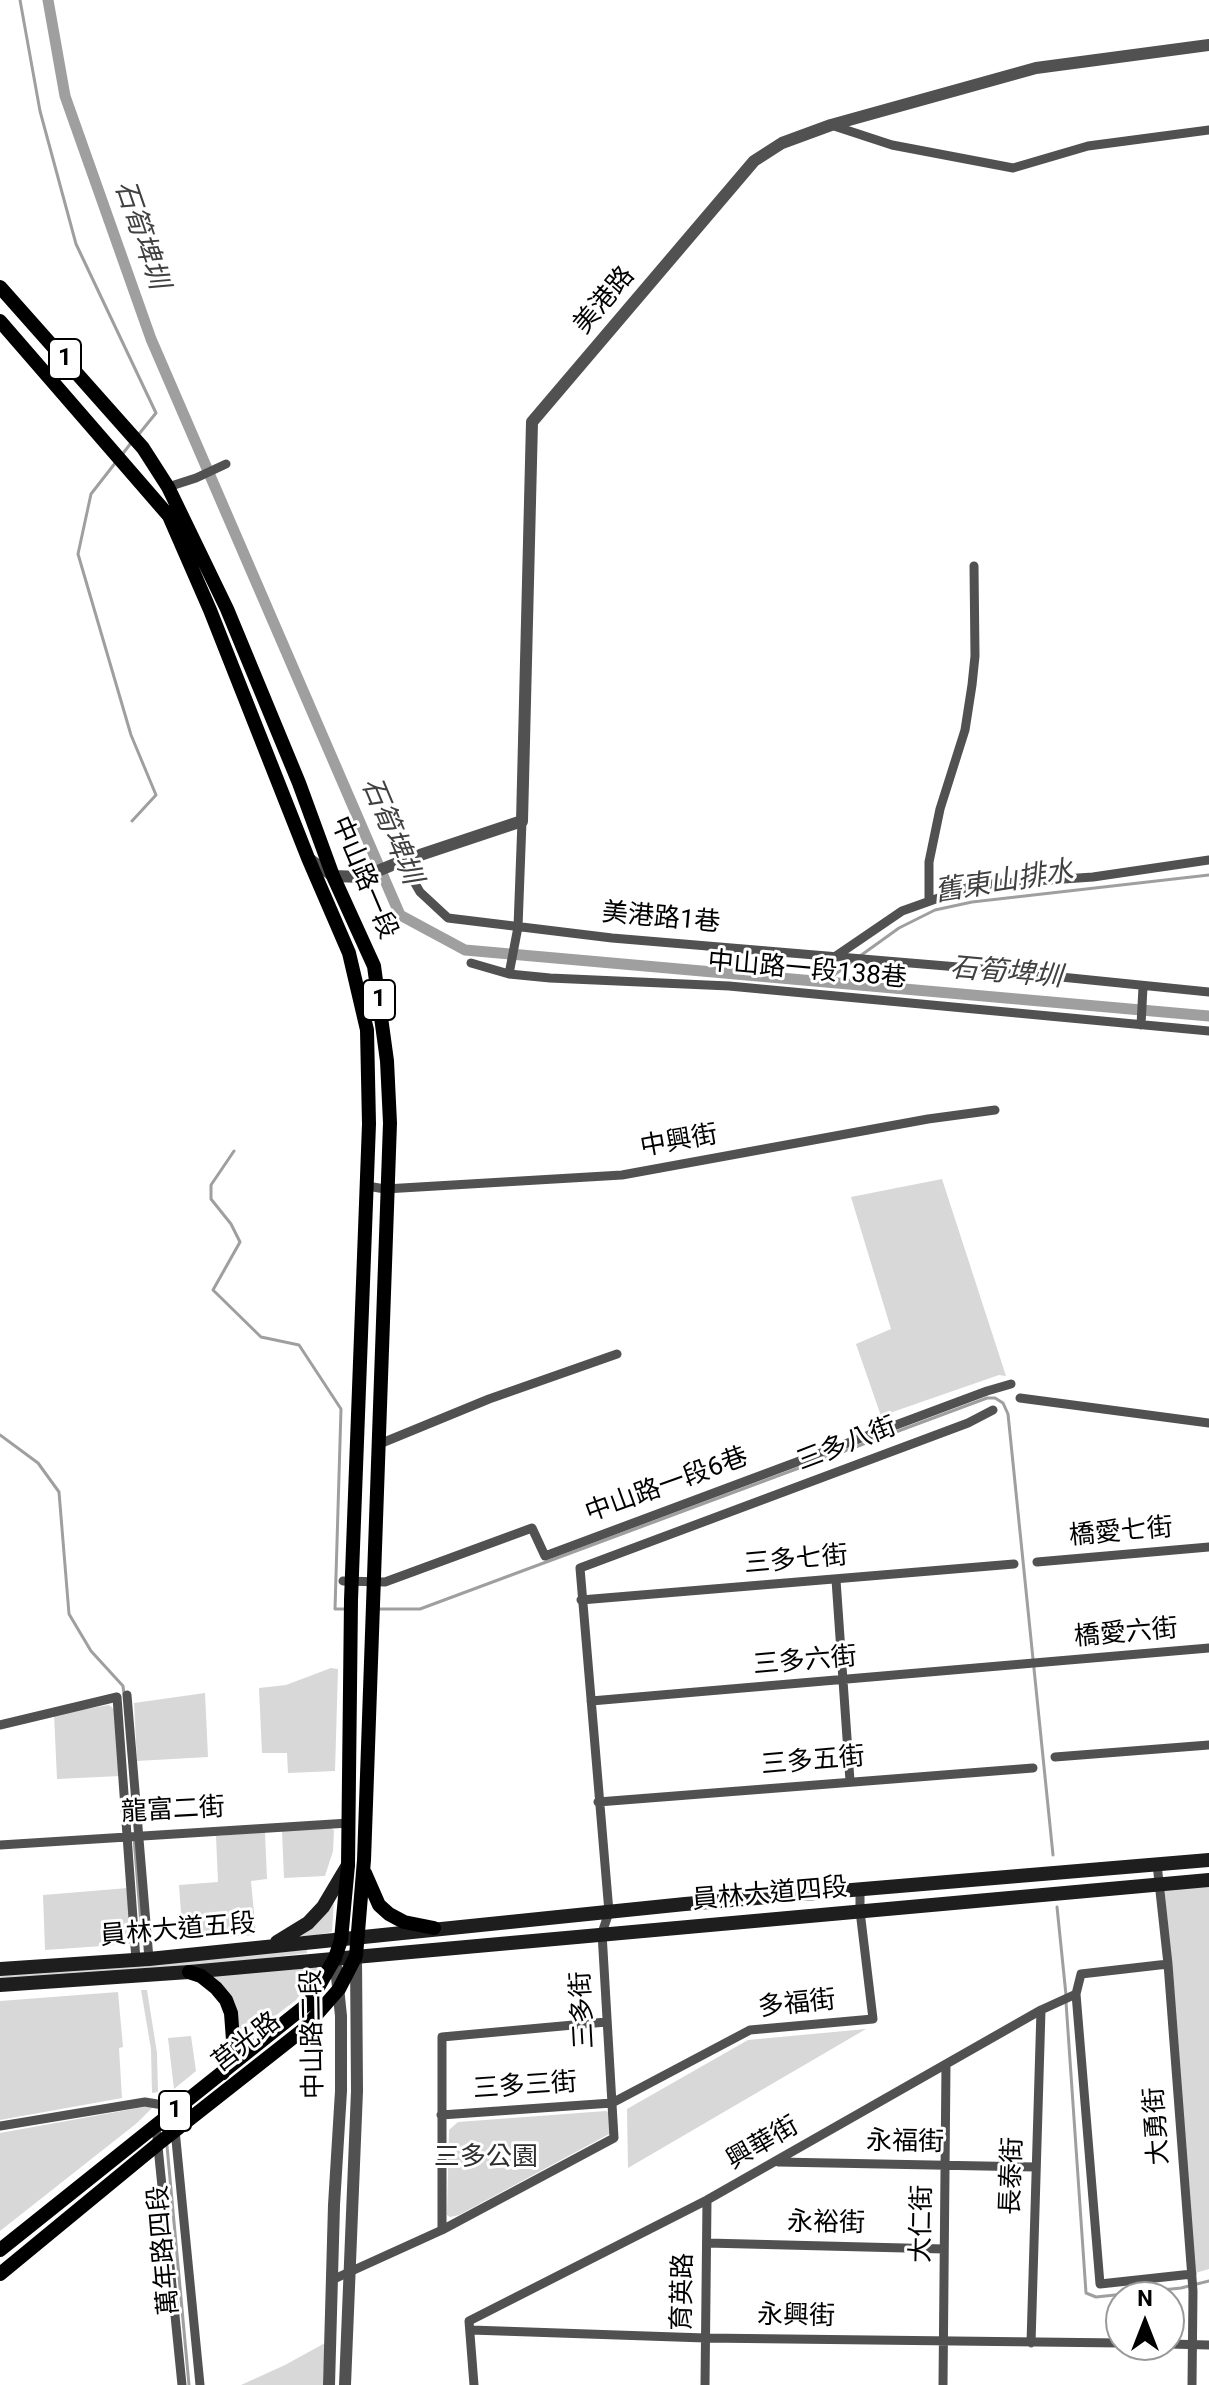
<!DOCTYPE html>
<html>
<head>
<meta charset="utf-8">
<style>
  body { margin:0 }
  #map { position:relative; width:1209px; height:2385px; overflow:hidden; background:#fff; font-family:Roboto,sans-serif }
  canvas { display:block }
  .north { position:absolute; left:1105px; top:2281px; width:80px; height:80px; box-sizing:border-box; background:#fff; border:2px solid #999; border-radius:50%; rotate:0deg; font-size:22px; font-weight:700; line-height:32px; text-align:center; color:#000 }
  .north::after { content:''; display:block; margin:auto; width:28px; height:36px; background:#000; clip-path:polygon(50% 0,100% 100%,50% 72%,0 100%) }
</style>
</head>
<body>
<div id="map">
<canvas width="1209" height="2385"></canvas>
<div class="north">N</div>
</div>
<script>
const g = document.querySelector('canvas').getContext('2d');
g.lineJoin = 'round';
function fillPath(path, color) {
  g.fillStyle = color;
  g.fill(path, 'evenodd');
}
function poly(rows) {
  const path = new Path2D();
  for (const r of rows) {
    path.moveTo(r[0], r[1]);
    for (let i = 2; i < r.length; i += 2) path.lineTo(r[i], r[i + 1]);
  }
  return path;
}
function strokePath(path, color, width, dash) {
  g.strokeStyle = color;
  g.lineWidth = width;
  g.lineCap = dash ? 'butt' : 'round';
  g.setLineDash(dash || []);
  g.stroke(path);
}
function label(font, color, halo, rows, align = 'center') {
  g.font = font + ' Roboto,"Noto Sans TC",sans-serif';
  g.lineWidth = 6;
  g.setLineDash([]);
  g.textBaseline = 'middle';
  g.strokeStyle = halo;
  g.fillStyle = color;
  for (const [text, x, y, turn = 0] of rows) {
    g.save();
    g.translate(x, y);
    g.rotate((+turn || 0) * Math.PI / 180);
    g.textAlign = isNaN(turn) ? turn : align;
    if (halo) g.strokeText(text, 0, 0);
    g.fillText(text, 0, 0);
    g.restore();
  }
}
fillPath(poly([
  [942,1179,1006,1376,999,1375,881,1416,856,1344,891,1329,851,1197],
  [331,1668,338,1669,335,1771,288,1773,287,1753,262,1753,259,1688,286,1685],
  [205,1693,208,1757,137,1761,134,1703],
  [109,1705,115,1710,120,1776,57,1779,54,1714],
  [329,1827,334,1830,333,1851,325,1876,284,1878,282,1831],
  [265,1832,267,1879,251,1881,256,1935,183,1940,179,1885,218,1882,216,1836],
  [1209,1880,1209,2269,1192,2274,1158,1885],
  [128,1888,131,1944,45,1950,43,1895],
  [334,1900,332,1932,301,1938,300,1935],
  [307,1950,307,1953,212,1965,0,1980,0,1975],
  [316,1967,318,1970,311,1980,296,2000,236,2046,211,1976],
  [141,1990,147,1990,157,2053,158,2092,152,2093,151,2049],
  [118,1992,123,2047,119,2048,122,2098,0,2120,0,2001],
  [866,2029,628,2168,627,2109,748,2040],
  [191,2036,196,2071,174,2089,168,2038],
  [155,2105,137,2123,0,2231,0,2133],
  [606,2111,610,2113,611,2133,459,2215,450,2217,447,2215,449,2130,458,2122],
  [325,2343,323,2385,241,2385,285,2365]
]), '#d8d8d8');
strokePath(poly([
  [20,0,40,111,76,244,156,413,139,434],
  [121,456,131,443],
  [116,462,91,494,78,554,131,735,156,795,132,821],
  [860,956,899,928,935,910,972,902,1209,875],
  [825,982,854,960],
  [234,1151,211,1185,211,1199,231,1224,240,1242,213,1290,261,1337,299,1345,341,1409,335,1609,347,1609],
  [0,1435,38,1463,59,1492,69,1614,91,1651,123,1686,124,1694],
  [378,1609,420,1609,987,1398,995,1398,1003,1403,1008,1414,1053,1855],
  [134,1838,142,1937],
  [1057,1907,1066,1995],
  [1066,2002,1086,2293,1096,2297,1181,2288,1209,2281],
  [167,2146,189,2385]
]), '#9f9f9f', 3);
strokePath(poly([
  [48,0,65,96,151,339,400,915,465,950,1209,1016]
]), '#9f9f9f', 11);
strokePath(poly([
  [831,125,892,145,1013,168,1088,146,1209,130],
  [168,487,196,478,226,464],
  [402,861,420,892,448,918,612,938,982,969,1209,992],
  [929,901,929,862,940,809,965,730,972,685,975,656,974,566],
  [836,956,902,911,975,885,1093,877,1209,860],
  [471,963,509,974,550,978,729,986,1209,1031],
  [509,974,518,927,522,821],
  [1141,1025,1143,987],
  [367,1186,385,1189,622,1175,928,1119,995,1110],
  [1020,1398,1209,1423],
  [377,1445,489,1399,617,1354],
  [1037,1562,1209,1547],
  [836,1580,850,1781],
  [343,1581,385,1582,532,1528,545,1556,987,1391,1011,1384],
  [581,1600,1014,1564],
  [127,1695,149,1959],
  [591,1701,1209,1648],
  [0,1725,117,1697,136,1960],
  [1055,1757,1209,1745],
  [598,1802,1033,1768],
  [0,1845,349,1823],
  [1157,1864,1168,1964,1193,2291,1192,2385],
  [1076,1994,1100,2284,1192,2274],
  [441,2115,612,2103,750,2030,873,2019,860,1911,860,1890],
  [0,2126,145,2102,169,2106,174,2115],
  [156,2127,182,2385],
  [175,2130,200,2385],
  [778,2162,1035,2167],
  [442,2230,442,2037,606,2022],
  [707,2243,944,2249],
  [334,2279,442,2230,614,2138,602,1933,609,1912,580,1568,968,1423,993,1410],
  [471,2330,705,2338,1121,2343],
  [1031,2343,1041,2010],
  [1169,2344,1209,2345],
  [474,2385,469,2321,707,2200,1041,2010,1076,1994,1081,1974,1168,1964],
  [705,2385,707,2200],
  [943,2385,946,2064]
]), '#515151', 9);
strokePath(poly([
  [308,858,333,876,363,877,402,861,522,821,532,422,754,161,782,143,831,125,1036,68,1209,45],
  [329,2385,334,2205,341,2091,341,2016,335,1958],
  [345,2385,357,2091,356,1957]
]), '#515151', 12);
strokePath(poly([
  [277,1942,308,1923,323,1907,348,1865],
  [0,1969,149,1959,685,1904,1209,1860],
  [0,1985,189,1972,1209,1880]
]), '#1e1e1e', 14);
strokePath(poly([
  [0,287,143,448,168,487,227,609,299,783,333,876,374,966,387,1061,390,1123,364,1860,356,1956,339,1989,304,2029,158,2144,0,2274],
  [0,321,169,516,210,610,308,858,349,953,367,1030,369,1124,351,1600,348,1865,341,1940,335,1958,309,2003,0,2250],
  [365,1873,379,1905,389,1914,404,1922,434,1928],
  [189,1972,201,1976,216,1988,226,2000,231,2013,233,2040,223,2073]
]), '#000', 14);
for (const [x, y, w] of [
  [65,359,32],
  [379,1000,32],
  [175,2111,32]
]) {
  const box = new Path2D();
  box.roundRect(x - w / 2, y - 20, w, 40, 6);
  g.fillStyle = '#fff';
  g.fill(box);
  strokePath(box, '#000', 2);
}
label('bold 24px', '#000', null, [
  ["1",65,359],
  ["1",379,1000],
  ["1",175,2111]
]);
label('26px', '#000', '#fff', [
  ["美港路",605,301,-50],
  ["中山路一段",363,878,67],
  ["美港路1巷",661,919,5],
  ["中山路一段138巷",807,971,5],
  ["中興街",679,1142,-10],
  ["三多八街",847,1445,-21],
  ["中山路一段6巷",667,1486,-20],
  ["橋愛七街",1121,1533,-5],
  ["三多七街",796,1561,-5],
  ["橋愛六街",1126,1634,-5],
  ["三多六街",805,1662,-5],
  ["三多五街",813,1762,-5],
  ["龍富二街",173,1811,-3],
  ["員林大道四段",770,1895,-5],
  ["員林大道五段",178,1931,-5],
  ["多福街",797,2005,-6],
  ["三多街",584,2010,-93],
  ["中山路二段",314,2034,-91],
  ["莒光路",247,2043,-38],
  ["三多三街",525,2087,-4],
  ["大勇街",1158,2126,-94],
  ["永福街",905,2143,1],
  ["興華街",763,2144,-30],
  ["長泰街",1013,2176,-88],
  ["永裕街",826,2224,1],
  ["大仁街",923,2224,-89],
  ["萬年路四段",165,2250,-95],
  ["育英路",684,2292,-89],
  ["永興街",796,2317,1]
]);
label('26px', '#2f2f2f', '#fff', [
  ["三多公園",486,2158]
]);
label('italic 28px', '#404040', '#fff', [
  ["石筍埤圳",140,235,71],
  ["石筍埤圳",390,831,67],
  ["舊東山排水",1004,883,-9],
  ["石筍埤圳",1006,974,5]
]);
</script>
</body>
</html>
